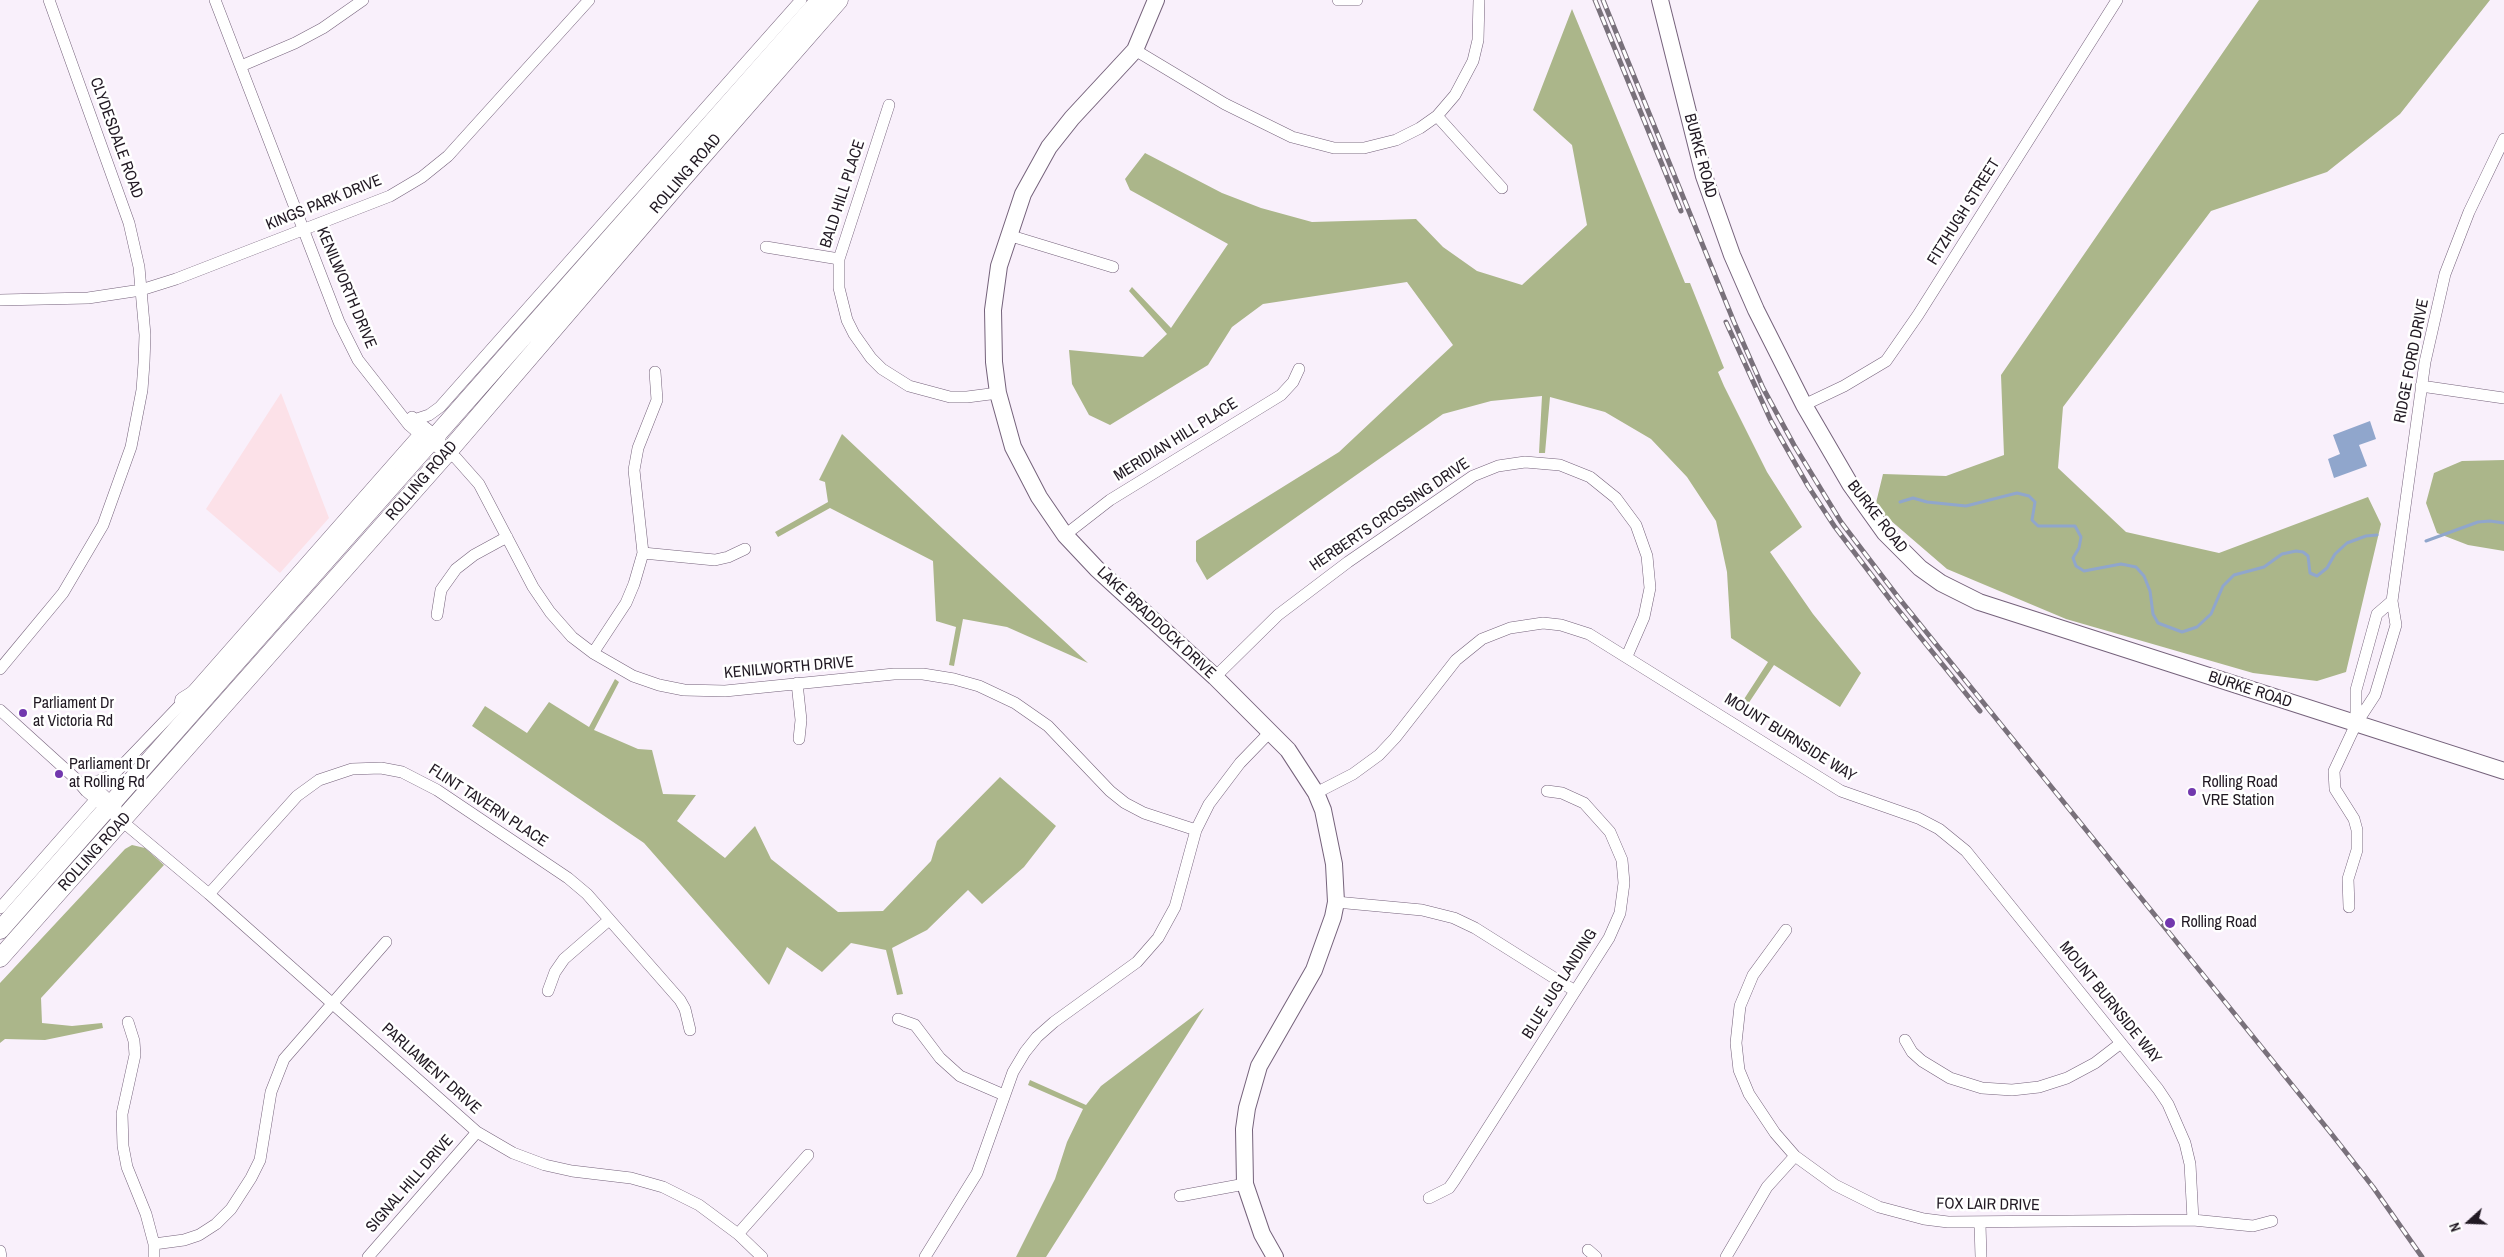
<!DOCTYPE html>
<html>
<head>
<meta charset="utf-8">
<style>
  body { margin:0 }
  #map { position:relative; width:2504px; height:1257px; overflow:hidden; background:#f9f0fb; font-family:"Archivo Narrow",sans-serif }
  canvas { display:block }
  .north { position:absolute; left:2444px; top:1197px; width:50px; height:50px; -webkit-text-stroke:4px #fff; paint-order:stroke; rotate:250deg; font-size:14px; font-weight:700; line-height:20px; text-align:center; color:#211923 }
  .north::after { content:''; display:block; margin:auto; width:18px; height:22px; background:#211923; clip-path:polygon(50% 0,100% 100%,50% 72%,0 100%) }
</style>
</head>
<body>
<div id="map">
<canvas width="2504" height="1257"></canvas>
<div class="north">N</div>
</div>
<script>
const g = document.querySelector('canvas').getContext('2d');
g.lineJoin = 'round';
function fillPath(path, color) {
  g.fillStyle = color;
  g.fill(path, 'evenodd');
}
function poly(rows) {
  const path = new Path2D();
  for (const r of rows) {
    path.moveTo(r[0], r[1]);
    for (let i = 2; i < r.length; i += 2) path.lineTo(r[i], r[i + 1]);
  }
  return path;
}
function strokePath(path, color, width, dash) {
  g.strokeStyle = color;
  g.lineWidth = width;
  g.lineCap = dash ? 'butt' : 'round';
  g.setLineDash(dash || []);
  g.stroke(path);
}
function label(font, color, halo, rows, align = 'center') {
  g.font = font + ' "Archivo Narrow",sans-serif';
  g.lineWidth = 5;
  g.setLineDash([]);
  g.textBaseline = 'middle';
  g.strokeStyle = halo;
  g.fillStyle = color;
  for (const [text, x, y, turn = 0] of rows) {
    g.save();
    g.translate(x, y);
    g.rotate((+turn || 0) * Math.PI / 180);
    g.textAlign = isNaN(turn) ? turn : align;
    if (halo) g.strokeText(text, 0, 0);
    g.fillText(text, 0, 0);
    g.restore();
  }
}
fillPath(poly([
  [281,393,329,518,280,573,206,509]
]), '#fce1e8');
fillPath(poly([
  [2259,0,2490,0,2400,114,2327,172,2211,211,2063,407,2058,468,2126,532,2219,553,2368,497,2381,524,2346,672,2317,681,2253,673,2066,619,1947,569,1875,507,1883,474,1946,476,2004,455,2001,375],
  [1572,9,1685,283,1690,283,1724,368,1718,372,1724,386,1767,472,1802,527,1770,552,1813,614,1861,673,1840,707,1774,665,1742,713,1737,710,1768,662,1731,638,1727,572,1716,521,1687,477,1651,439,1605,412,1550,397,1545,453,1539,453,1542,396,1491,401,1443,414,1207,580,1196,561,1196,541,1339,452,1453,345,1407,282,1263,304,1232,327,1208,365,1110,425,1089,415,1072,384,1069,350,1143,357,1167,334,1129,291,1132,287,1171,328,1228,244,1130,190,1125,179,1145,153,1222,193,1261,208,1312,222,1416,219,1443,247,1477,271,1522,285,1587,225,1572,145,1533,110],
  [842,434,943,529,1088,663,1007,627,963,619,954,666,949,665,956,627,936,621,933,561,830,508,778,537,775,532,828,502,825,482,819,480],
  [2504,460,2504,551,2468,545,2437,533,2426,503,2434,473,2462,461],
  [615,679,619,682,594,730,638,749,652,750,663,794,696,795,677,821,725,858,755,826,771,859,838,912,883,911,931,861,937,841,1000,777,1056,826,1024,867,982,904,968,890,927,930,892,948,903,994,897,995,886,950,851,943,822,972,787,947,769,985,644,843,472,726,485,706,527,733,549,702,589,727],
  [132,845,145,848,164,865,41,998,42,1023,72,1026,102,1023,103,1028,45,1040,5,1039,0,1043,0,983,125,849],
  [1204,1008,1046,1257,1016,1257,1055,1179,1067,1142,1083,1109,1028,1085,1030,1080,1086,1105,1101,1086]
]), '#abb68a');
fillPath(poly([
  [2370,421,2376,439,2359,445,2367,466,2334,478,2328,459,2340,454,2333,435]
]), '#90a6cc');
strokePath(poly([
  [1900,502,1913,498,1927,502,1966,506,2017,493,2029,496,2035,502,2032,520,2038,526,2075,526,2081,537,2079,548,2073,558,2076,566,2084,571,2121,564,2136,567,2144,576,2150,591,2153,614,2158,623,2182,632,2197,627,2211,614,2223,586,2234,575,2264,567,2282,554,2296,551,2303,552,2308,556,2310,573,2317,576,2327,568,2335,554,2347,543,2366,536,2377,535],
  [2426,541,2478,522,2490,521,2504,523]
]), '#90a6cc', 3);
const street = poly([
  [215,0,339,322,358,360,409,425,430,443,456,458,479,484,533,587,550,612,572,637,593,653,633,676,659,685,684,690,725,691,894,674,923,674,954,679,979,686,1015,703,1048,726,1110,791,1125,803,1144,813,1196,830],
  [1338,0,1357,0],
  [1135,50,1225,104,1292,137,1334,148,1364,148,1396,140,1420,128,1437,116,1455,95,1473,61,1478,40,1479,0],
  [241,66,295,43,323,28,363,0],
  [889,105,839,259,839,288,847,320,854,334,871,358,882,369,909,386,950,397,967,397,998,393],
  [1437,116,1502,188],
  [1008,235,1113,267],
  [766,247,839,259],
  [0,300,88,298,141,290,176,279,390,196,422,177,448,156,589,0],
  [2421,386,2504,398],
  [1804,405,1844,386,1886,361,1918,315,2117,0],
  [412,417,440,439],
  [417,419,429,415,440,407,801,0],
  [1065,535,1110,500,1281,395,1293,382,1299,369],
  [643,553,715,560,728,557,745,549],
  [437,615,441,590,456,569,474,555,507,537],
  [593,653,626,603,634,584,643,553,634,470,638,448,657,400,655,372],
  [0,669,63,593,103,525,131,447,142,390,144,363,145,335,139,267,129,223,49,0],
  [1215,677,1278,615,1348,562,1473,476,1498,466,1525,462,1560,465,1590,477,1616,498,1636,525,1647,556,1650,588,1644,617,1627,656],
  [797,683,801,720,799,739],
  [0,710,75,778,86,791,209,894,477,1132,513,1153,545,1165,572,1171,631,1178,663,1187,699,1205,738,1234,762,1257],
  [2356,724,2356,690,2377,614,2392,601],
  [86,782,92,784,116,807],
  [92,784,114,774,184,701,419,434],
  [1316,793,1353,774,1379,755,1395,738,1456,660,1482,639,1510,628,1543,623,1561,625,1589,634,1841,791,1918,818,1939,829,1966,851,2158,1089,2168,1104,2185,1143,2190,1164,2193,1220],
  [209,894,297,796,319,780,352,769,381,768,402,772,437,790,568,878,587,894,680,1000,685,1009,690,1030],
  [1336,902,1422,910,1454,918,1475,928,1575,991],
  [2349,907,2348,879,2357,850,2357,830,2354,819,2335,789,2334,771,2356,724,2375,695,2396,625,2392,601,2425,362,2445,274,2469,212,2504,139],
  [0,908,96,799],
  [1786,930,1753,975,1740,1006,1736,1043,1739,1070,1749,1094,1775,1133,1795,1156,1835,1185,1879,1207,1924,1219,1948,1222,2193,1220,2253,1226,2272,1221],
  [548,991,555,972,564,959,609,920],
  [898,1019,915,1025,940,1058,960,1076,1004,1095],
  [128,1022,134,1041,135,1055,122,1114,123,1146,127,1167,146,1214,154,1244,154,1257],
  [1905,1040,1912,1052,1922,1061,1950,1078,1982,1088,2012,1090,2039,1087,2067,1078,2095,1063,2121,1043],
  [1180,1196,1245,1184],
  [1429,1198,1449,1188,1454,1181,1609,938,1620,913,1624,883,1622,860,1610,832,1584,803,1562,793,1547,791],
  [1980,1224,1981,1257],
  [738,1234,808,1155],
  [154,1244,184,1240,199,1235,216,1224,231,1209,251,1178,260,1160,271,1092,284,1059,386,942],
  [1588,1250,1596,1257],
  [0,1251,1,1257],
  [368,1257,477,1132],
  [925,1257,977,1173,1013,1072,1025,1052,1037,1037,1054,1022,1137,962,1158,938,1175,907,1196,830,1209,804,1240,763,1270,732],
  [1726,1257,1767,1187,1795,1156]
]);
const secondary = poly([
  [1156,0,1135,50,1072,118,1049,147,1023,194,999,266,993,310,994,362,998,393,1013,447,1039,497,1065,535,1097,569,1215,677,1288,750,1316,793,1323,810,1334,864,1336,902,1333,917,1314,970,1259,1066,1247,1108,1244,1129,1245,1184,1262,1234,1275,1257],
  [1660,0,1704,176,1732,255,1756,310,1804,405,1850,484,1885,533,1920,568,1941,583,1979,602,2504,771]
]);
const primary = poly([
  [184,701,208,686],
  [0,930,820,0],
  [0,958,448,452,678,184,839,0]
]);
strokePath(street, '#75627b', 12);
strokePath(secondary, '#75627b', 18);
strokePath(primary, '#75627b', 19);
strokePath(street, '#fff', 11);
strokePath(secondary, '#fff', 16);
strokePath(primary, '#fff', 18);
const rail = poly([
  [1595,0,1681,211],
  [1603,0,1734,322,1763,388,1794,445,1841,522,1898,597,2330,1132,2373,1187,2422,1257],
  [1726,322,1771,421,1808,486,1835,527,1892,602,1980,711]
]);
strokePath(rail, '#79717b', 5);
strokePath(rail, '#fff', 3, [9]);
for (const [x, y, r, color] of [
  [23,713,5,"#7238ae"],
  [59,774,5,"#7238ae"],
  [2192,792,5,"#7238ae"],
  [2170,923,6,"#7238ae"]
]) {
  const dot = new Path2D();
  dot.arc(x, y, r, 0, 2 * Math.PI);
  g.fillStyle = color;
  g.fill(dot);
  strokePath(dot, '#fff', 2);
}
label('16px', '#211923', '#fff', [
  ["CLYDESDALE ROAD",116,138,70],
  ["BURKE ROAD",1700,156,75],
  ["ROLLING ROAD",686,174,-49],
  ["BALD HILL PLACE",843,194,-72],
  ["KINGS PARK DRIVE",324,203,-22],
  ["FITZHUGH STREET",1964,212,-58],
  ["KENILWORTH DRIVE",346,288,67],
  ["RIDGE FORD DRIVE",2412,361,-79],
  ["MERIDIAN HILL PLACE",1176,440,-32],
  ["ROLLING ROAD",422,481,-49],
  ["HERBERTS CROSSING DRIVE",1390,515,-34],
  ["BURKE ROAD",1877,517,52],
  ["LAKE BRADDOCK DRIVE",1156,623,43],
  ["KENILWORTH DRIVE",789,668,-5],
  ["BURKE ROAD",2250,690,18],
  ["MOUNT BURNSIDE WAY",1790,738,32],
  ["FLINT TAVERN PLACE",488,806,33],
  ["ROLLING ROAD",95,852,-48],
  ["BLUE JUG LANDING",1560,984,-58],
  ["MOUNT BURNSIDE WAY",2110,1003,51],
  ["PARLIAMENT DRIVE",431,1069,42],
  ["SIGNAL HILL DRIVE",410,1184,-49],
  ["FOX LAIR DRIVE",1988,1205,1]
]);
label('16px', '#211923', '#fff', [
  ["Parliament Dr",33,704],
  ["at Victoria Rd",33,722],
  ["Parliament Dr",69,765],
  ["at Rolling Rd",69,783],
  ["Rolling Road",2202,783],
  ["VRE Station",2202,801],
  ["Rolling Road",2181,923]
], 'left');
</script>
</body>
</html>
